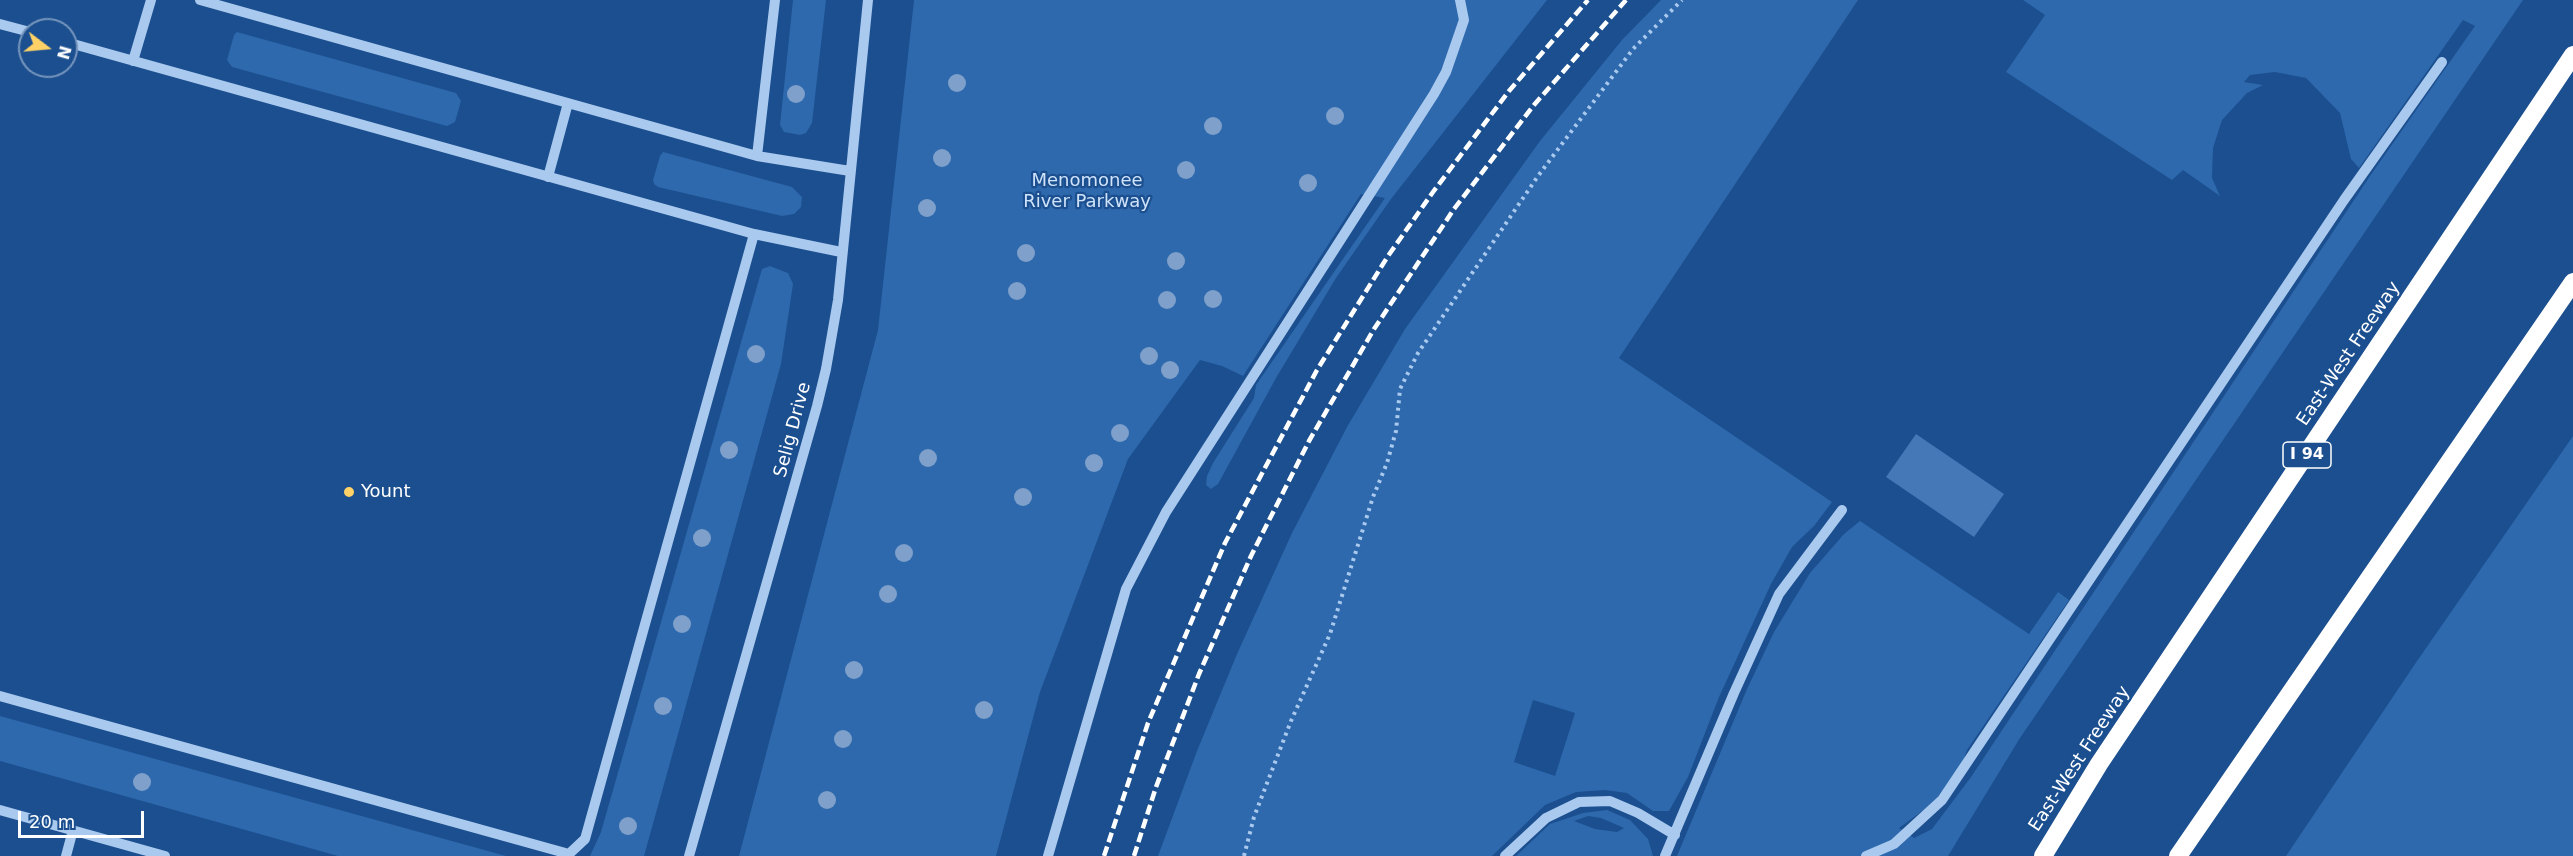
<!DOCTYPE html>
<html>
<head>
<meta charset="utf-8">
<style>
  body { margin:0 }
  #map { position:relative; width:2573px; height:856px; overflow:hidden; background:#1b4f8f; font-family:"DejaVu Sans",sans-serif }
  canvas { display:block }
  .north { position:absolute; left:18px; top:18px; width:60px; height:60px; box-sizing:border-box; background:#1b4f8f; border:2px solid #7695bc; border-radius:50%; rotate:106deg; font-size:16px; font-weight:700; line-height:24px; text-align:center; color:#fff }
  .north::after { content:''; display:block; margin:auto; width:21px; height:27px; background:#ffd166; clip-path:polygon(50% 0,100% 100%,50% 72%,0 100%) }
  .scale { position:absolute; left:18px; top:811px; width:126px; height:27px; box-sizing:border-box; border:3px solid #fff; border-top:0; padding-left:8px; font-size:18px; line-height:21px; white-space:nowrap; color:#fff; -webkit-text-stroke:4px #1b4f8f; paint-order:stroke }
</style>
</head>
<body>
<div id="map">
<canvas width="2573" height="856"></canvas>
<div class="north">N</div>
<div class="scale">20 m</div>
</div>
<script>
const g = document.querySelector('canvas').getContext('2d');
g.lineJoin = 'round';
function fillPath(path, color) {
  g.fillStyle = color;
  g.fill(path, 'evenodd');
}
function poly(rows) {
  const path = new Path2D();
  for (const r of rows) {
    path.moveTo(r[0], r[1]);
    for (let i = 2; i < r.length; i += 2) path.lineTo(r[i], r[i + 1]);
  }
  return path;
}
function strokePath(path, color, width, dash) {
  g.strokeStyle = color;
  g.lineWidth = width;
  g.lineCap = dash ? 'butt' : 'round';
  g.setLineDash(dash || []);
  g.stroke(path);
}
function label(font, color, halo, rows, align = 'center') {
  g.font = font + ' "DejaVu Sans",sans-serif';
  g.lineWidth = 4.5;
  g.setLineDash([]);
  g.textBaseline = 'middle';
  g.strokeStyle = halo;
  g.fillStyle = color;
  for (const [text, x, y, turn = 0] of rows) {
    g.save();
    g.translate(x, y);
    g.rotate((+turn || 0) * Math.PI / 180);
    g.textAlign = isNaN(turn) ? turn : align;
    if (halo) g.strokeText(text, 0, 0);
    g.fillText(text, 0, 0);
    g.restore();
  }
}
fillPath(poly([
  [793,0,826,0,812,123,806,133,800,135,784,132,780,125],
  [914,0,1547,0,1391,199,1336,278,1276,378,1218,484,1211,489,1206,485,1207,476,1213,463,1254,398,1256,385,1385,198,1361,194,1243,376,1222,366,1200,360,1128,459,1040,692,996,856,739,856,878,330],
  [1661,0,1858,0,1619,358,1832,502,1814,526,1792,547,1771,584,1719,697,1688,777,1669,811,1653,811,1627,793,1605,790,1576,792,1545,805,1492,856,1158,856,1197,751,1237,654,1292,533,1347,427,1405,329,1540,141,1622,40],
  [1533,700,1575,713,1555,776,1514,762],
  [2023,0,2523,0,2020,738,1948,856,1677,856,1747,689,1774,632,1810,573,1844,534,1860,521,2029,634,2058,592,2069,600,1967,750,1959,773,1932,804,1899,828,1914,838,1932,829,1971,777,2370,176,2475,26,2463,20,2359,168,2351,159,2340,113,2306,78,2275,72,2250,75,2244,82,2263,85,2247,93,2222,120,2213,148,2212,178,2220,196,2183,170,2172,180,2006,72,2045,15],
  [237,32,456,93,461,101,455,122,447,126,232,67,227,60,234,35],
  [663,152,792,187,802,197,801,207,794,214,782,216,658,187,654,184,653,180,660,156],
  [770,266,788,273,793,284,781,364,644,856,590,856,601,832,762,269],
  [2573,436,2573,856,2286,856,2415,664],
  [0,716,506,856,338,856,0,761],
  [1607,810,1630,820,1648,839,1653,856,1516,856,1550,824,1583,813],
  [1588,816,1601,818,1624,828,1617,832,1595,829,1574,821]
]), '#2e69ad');
fillPath(poly([
  [1916,434,2004,494,1974,537,1886,477]
]), '#4478b7');
strokePath(poly([
  [1244,856,1254,817,1291,721,1330,634,1373,497,1387,463,1396,431,1400,389,1418,353,1538,176,1633,49,1682,0]
]), '#a9c9ee', 4, [3, 4.5]);
strokePath(poly([
  [200,0,757,156,850,171],
  [0,24,30,32],
  [66,42,754,234,841,252],
  [133,61,151,0],
  [757,156,775,0],
  [548,177,568,103],
  [0,696,569,854,585,839,754,234],
  [0,810,165,856],
  [66,856,73,830],
  [689,856,817,406,826,369,838,300,868,0],
  [1048,856,1126,589,1166,512,1434,94,1446,72,1464,20,1460,0],
  [1505,856,1546,818,1579,802,1610,801,1638,813,1675,835],
  [1665,856,1734,693,1779,594,1842,510],
  [1866,856,1894,844,1942,800,2344,200,2442,62]
]), '#a9c9ee', 10);
strokePath(poly([
  [2043,856,2099,764,2573,55],
  [2178,856,2573,282]
]), '#fff', 18);
strokePath(poly([
  [1104,856,1148,723,1225,543,1317,370,1388,256,1433,192,1509,91,1588,0],
  [1134,856,1156,787,1199,674,1251,556,1309,441,1374,329,1454,209,1534,105,1626,0]
]), '#fff', 4.5, [10, 4.5]);
g.fillStyle = '#7ea0ca';
for (const [x, y] of [
  [957,83],
  [796,94],
  [1335,116],
  [1213,126],
  [942,158],
  [1186,170],
  [1308,183],
  [927,208],
  [1026,253],
  [1176,261],
  [1017,291],
  [1213,299],
  [1167,300],
  [756,354],
  [1149,356],
  [1170,370],
  [1120,433],
  [729,450],
  [928,458],
  [1094,463],
  [1023,497],
  [702,538],
  [904,553],
  [888,594],
  [682,624],
  [854,670],
  [663,706],
  [984,710],
  [843,739],
  [142,782],
  [827,800],
  [628,826]
]) {
  g.beginPath();
  g.arc(x, y, 9, 0, 2 * Math.PI);
  g.fill();
}
for (const [x, y, r, color] of [
  [349,492,6,"#ffd166"]
]) {
  const dot = new Path2D();
  dot.arc(x, y, r, 0, 2 * Math.PI);
  g.fillStyle = color;
  g.fill(dot);
  strokePath(dot, '#1b4f8f', 2);
}
for (const [x, y, w] of [
  [2307,455,48]
]) {
  const box = new Path2D();
  box.roundRect(x - w / 2, y - 13, w, 26, 4.5);
  g.fillStyle = '#1b4f8f';
  g.fill(box);
  strokePath(box, '#fff', 1.5);
}
label('bold 16px', '#fff', null, [
  ["I 94",2307,455]
]);
label('18px', '#cfe3fa', '#1b4f8f', [
  ["Menomonee",1087,181],
  ["River Parkway",1087,202]
]);
label('18px', '#fff', '#1b4f8f', [
  ["East-West Freeway",2349,354,-56],
  ["Selig Drive",793,430,-75],
  ["East-West Freeway",2080,759,-57]
]);
label('18px', '#fff', '#1b4f8f', [
  ["Yount",361,492]
], 'left');
</script>
</body>
</html>
